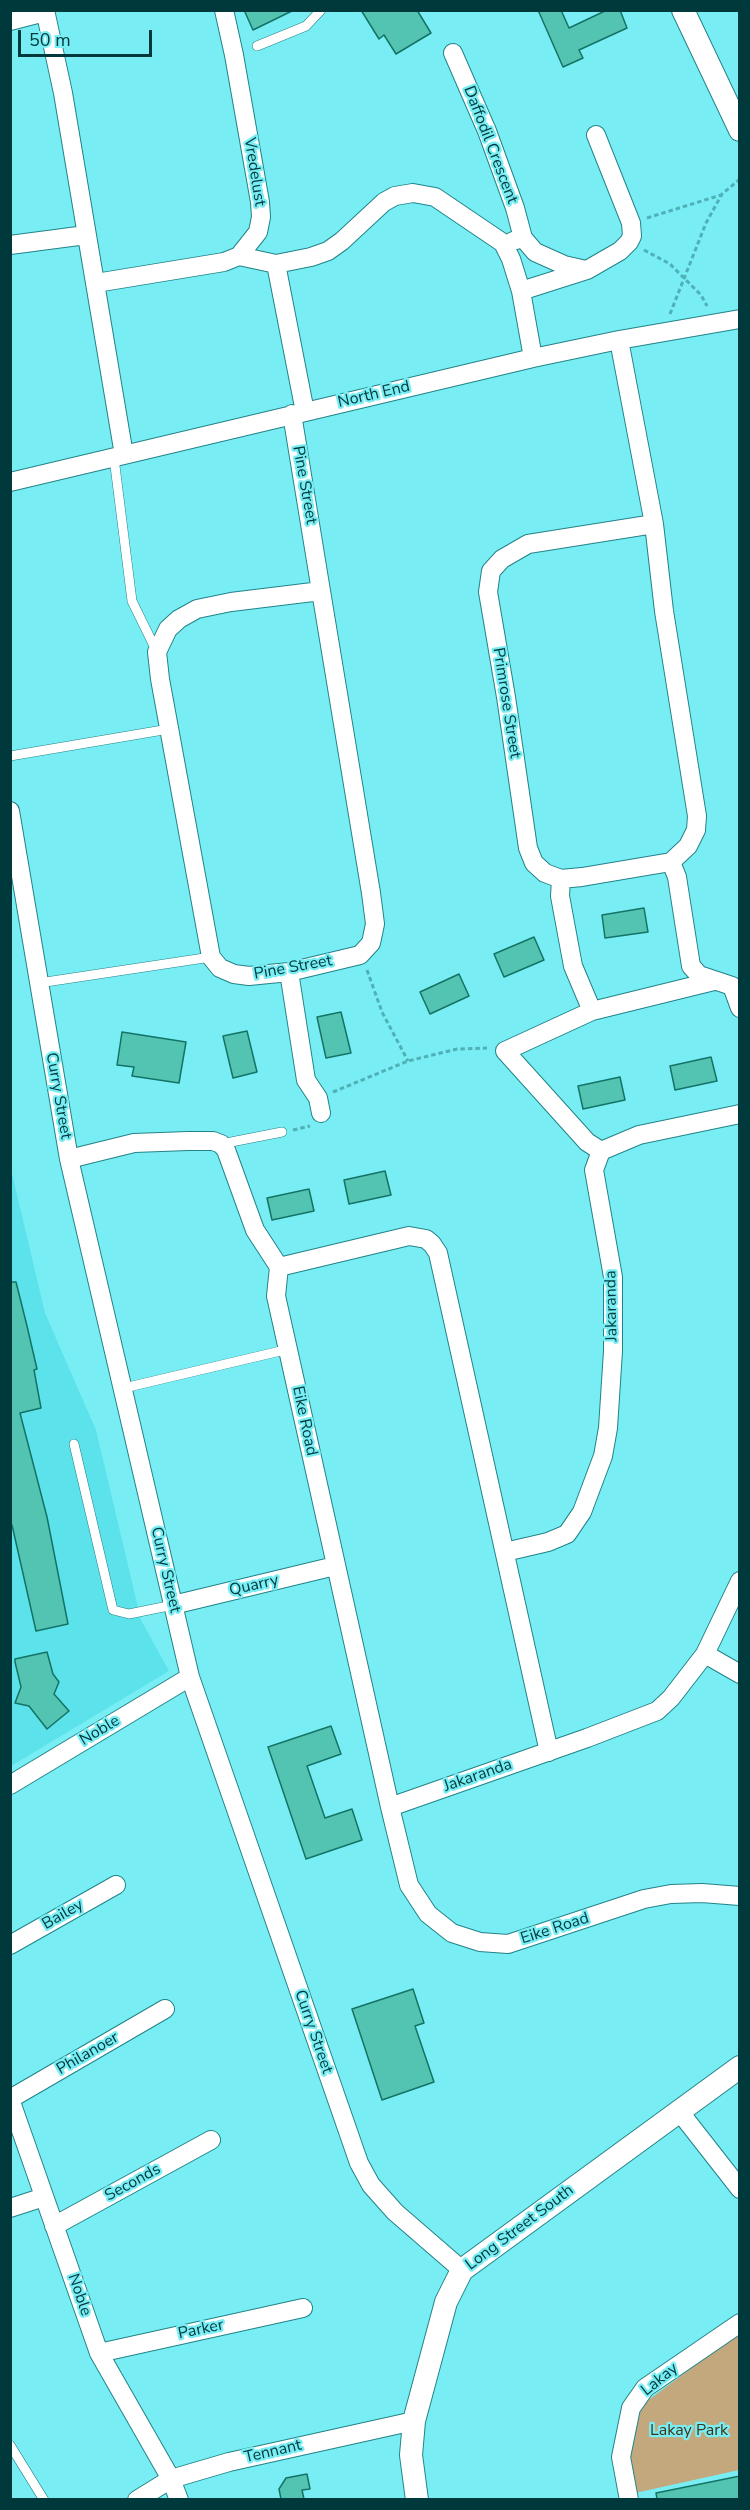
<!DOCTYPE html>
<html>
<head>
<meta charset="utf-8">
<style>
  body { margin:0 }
  #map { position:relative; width:750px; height:2510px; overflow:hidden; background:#78eef4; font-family:"Nunito Sans",sans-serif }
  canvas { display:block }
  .frame { position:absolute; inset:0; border:12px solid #00393c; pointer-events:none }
  .scale { position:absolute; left:18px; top:30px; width:134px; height:27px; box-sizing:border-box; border:3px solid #00393c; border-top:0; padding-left:8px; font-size:18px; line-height:21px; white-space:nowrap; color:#00393c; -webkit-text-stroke:4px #78eef4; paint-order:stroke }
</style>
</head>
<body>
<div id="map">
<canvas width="750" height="2510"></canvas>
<div class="frame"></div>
<div class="scale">50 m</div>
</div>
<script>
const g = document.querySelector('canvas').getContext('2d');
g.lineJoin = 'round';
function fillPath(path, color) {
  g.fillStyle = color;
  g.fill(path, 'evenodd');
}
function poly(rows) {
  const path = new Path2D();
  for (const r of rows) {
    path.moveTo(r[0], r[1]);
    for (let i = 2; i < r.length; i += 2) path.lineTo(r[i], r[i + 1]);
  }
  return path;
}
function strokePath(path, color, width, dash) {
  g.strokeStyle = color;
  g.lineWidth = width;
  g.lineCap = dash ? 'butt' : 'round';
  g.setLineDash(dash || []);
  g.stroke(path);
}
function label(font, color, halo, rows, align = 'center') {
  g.font = font + ' "Nunito Sans",sans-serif';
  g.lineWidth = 4.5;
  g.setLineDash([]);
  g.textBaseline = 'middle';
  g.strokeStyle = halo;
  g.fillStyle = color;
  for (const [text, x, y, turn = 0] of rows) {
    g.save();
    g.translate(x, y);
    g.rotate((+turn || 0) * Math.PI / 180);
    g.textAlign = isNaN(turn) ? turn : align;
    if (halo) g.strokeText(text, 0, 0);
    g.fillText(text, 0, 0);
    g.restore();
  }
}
fillPath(poly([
  [10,1165,45,1313,96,1430,141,1620,169,1671,11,1766]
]), '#5be2ea');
fillPath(poly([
  [739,2332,739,2470,635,2493,629,2461,642,2405]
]), '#c2a87c');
const building = poly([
  [244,10,294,10,253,30,244,10],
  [361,10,417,10,431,33,396,54,384,35,379,39,361,10],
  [538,10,561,10,569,28,607,10,620,10,627,28,579,50,583,58,563,67,538,10],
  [644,908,648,932,605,938,602,915,644,908],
  [534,937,544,960,504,977,494,954,534,937],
  [459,974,469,996,430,1014,420,992,459,974],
  [341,1012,351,1053,326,1058,317,1017,341,1012],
  [247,1031,257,1072,233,1078,223,1036,247,1031],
  [122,1032,186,1042,179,1083,132,1076,134,1067,117,1065,122,1032],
  [711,1057,717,1081,675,1090,670,1066,711,1057],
  [620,1077,625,1100,583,1109,578,1086,620,1077],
  [385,1171,391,1195,349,1204,344,1180,385,1171],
  [309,1189,314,1211,272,1220,267,1198,309,1189],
  [10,1282,16,1282,27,1326,37,1369,34,1370,41,1408,20,1413,47,1517,68,1624,36,1631,12,1525,10,1526,10,1282],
  [47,1652,53,1674,59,1682,54,1694,69,1711,47,1729,29,1706,15,1703,21,1687,15,1662,15,1659,47,1652],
  [331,1726,341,1754,307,1766,325,1818,352,1809,362,1840,306,1859,268,1747,331,1726],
  [413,1989,424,2023,415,2026,434,2082,382,2100,352,2009,413,1989],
  [307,2474,310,2489,302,2490,304,2499,281,2499,279,2489,286,2478,307,2474],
  [740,2476,740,2499,657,2499,656,2493,740,2476]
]);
fillPath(building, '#53c4b1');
strokePath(building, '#147366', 1.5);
const service = poly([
  [257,46,306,26,321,10],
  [114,458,132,601,156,650],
  [10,756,169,729],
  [39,983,211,957],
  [221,1144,282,1132],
  [124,1388,289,1349],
  [74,1444,113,1610,129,1614,173,1605],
  [10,2445,44,2500]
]);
const minor = poly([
  [45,10,63,93,124,455],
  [10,21,45,12],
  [453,53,487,131,515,208,523,238],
  [513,241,523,238,535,252,564,265,586,270],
  [10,245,86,235],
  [239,256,276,264,311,257,328,251,342,241,384,202,395,196,413,193,435,197,503,243,511,259,521,291,533,358],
  [276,264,305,412],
  [96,283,224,262,239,256,258,232,261,217,260,202,234,55,224,10],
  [521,291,587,270,620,251,629,242,632,236,631,223,596,135],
  [619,340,654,524,664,611,697,816,696,830,688,846,671,862,582,877,561,879,545,873,534,863,528,848,506,697,488,592,491,571,502,559,528,544,654,524],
  [292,414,321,591,371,893,375,924,371,943,360,955,289,972,249,976,234,974,220,968,211,957,160,679,157,652,168,629,179,619,197,609,231,602,321,591],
  [10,482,533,358,619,340,740,319],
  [10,811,69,1159,190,1677,359,2163,371,2185,395,2212,462,2270],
  [671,862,677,877,691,966,699,975,732,986,740,1008],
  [561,879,560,896,573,966,592,1011],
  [289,972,306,1080,318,1098,321,1113],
  [601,1151,587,1142,505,1051,592,1011,714,981],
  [69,1159,134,1143,188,1141,213,1141,221,1144,226,1150,255,1230,279,1267],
  [279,1267,276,1296,390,1807,409,1885,428,1914,452,1933,480,1942,508,1944,644,1899,671,1894,702,1893,740,1896],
  [279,1267,409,1236,426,1239,432,1244,438,1253,549,1752],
  [505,1552,548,1542,567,1534,582,1512,603,1456,608,1428,613,1351,613,1277,594,1170,601,1151,639,1135,740,1114],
  [173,1605,335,1566],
  [705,1654,740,1674],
  [10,1785,190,1677],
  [390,1807,587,1738,657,1711,671,1698,705,1654,740,1581],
  [10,1945,116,1885],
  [10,2099,99,2353,171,2479,179,2500],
  [10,2099,165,2009],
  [679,2111,740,2189],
  [10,2208,44,2197],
  [54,2226,211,2140],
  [99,2353,303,2308],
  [137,2500,171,2479,229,2462,414,2421],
  [629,2500,621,2457,631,2408,645,2388,740,2323]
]);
const tertiary = poly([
  [683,10,740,130],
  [417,2500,411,2455,414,2421,446,2302,462,2270,740,2067]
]);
strokePath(service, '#238388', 10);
strokePath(minor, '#238388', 20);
strokePath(tertiary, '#238388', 24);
strokePath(poly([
  [647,218,721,195],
  [644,250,670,264,701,295,707,306],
  [670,314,706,223,722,194,740,179],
  [367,970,382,1012,408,1061],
  [333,1092,408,1061,457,1049,487,1048],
  [293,1130,310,1126]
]), '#4fb0b5', 3, [4.5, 3]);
strokePath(service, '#fff', 9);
strokePath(minor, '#fff', 18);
strokePath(tertiary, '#fff', 22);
label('16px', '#00393c', '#78eef4', [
  ["Daffodil Crescent",490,145,69],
  ["Vredelust",254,172,81],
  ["North End",374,395,-13],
  ["Pine Street",304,485,80],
  ["Primrose Street",506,703,81],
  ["Pine Street",293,968,-10],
  ["Curry Street",58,1096,80],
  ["Jakaranda",612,1306,-91],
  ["Eike Road",304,1421,78],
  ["Curry Street",165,1570,77],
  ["Quarry",254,1586,-13],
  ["Noble",100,1731,-31],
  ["Jakaranda",478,1776,-19],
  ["Bailey",63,1915,-30],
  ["Eike Road",555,1929,-18],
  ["Curry Street",313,2032,71],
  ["Philanoer",88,2054,-30],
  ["Seconds",133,2183,-29],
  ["Long Street South",520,2228,-37],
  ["Noble",79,2295,71],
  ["Parker",201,2330,-12],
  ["Lakay",660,2380,-39],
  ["Tennant",273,2452,-13]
]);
label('16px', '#423216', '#78eef4', [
  ["Lakay Park",689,2431]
]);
</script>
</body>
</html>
